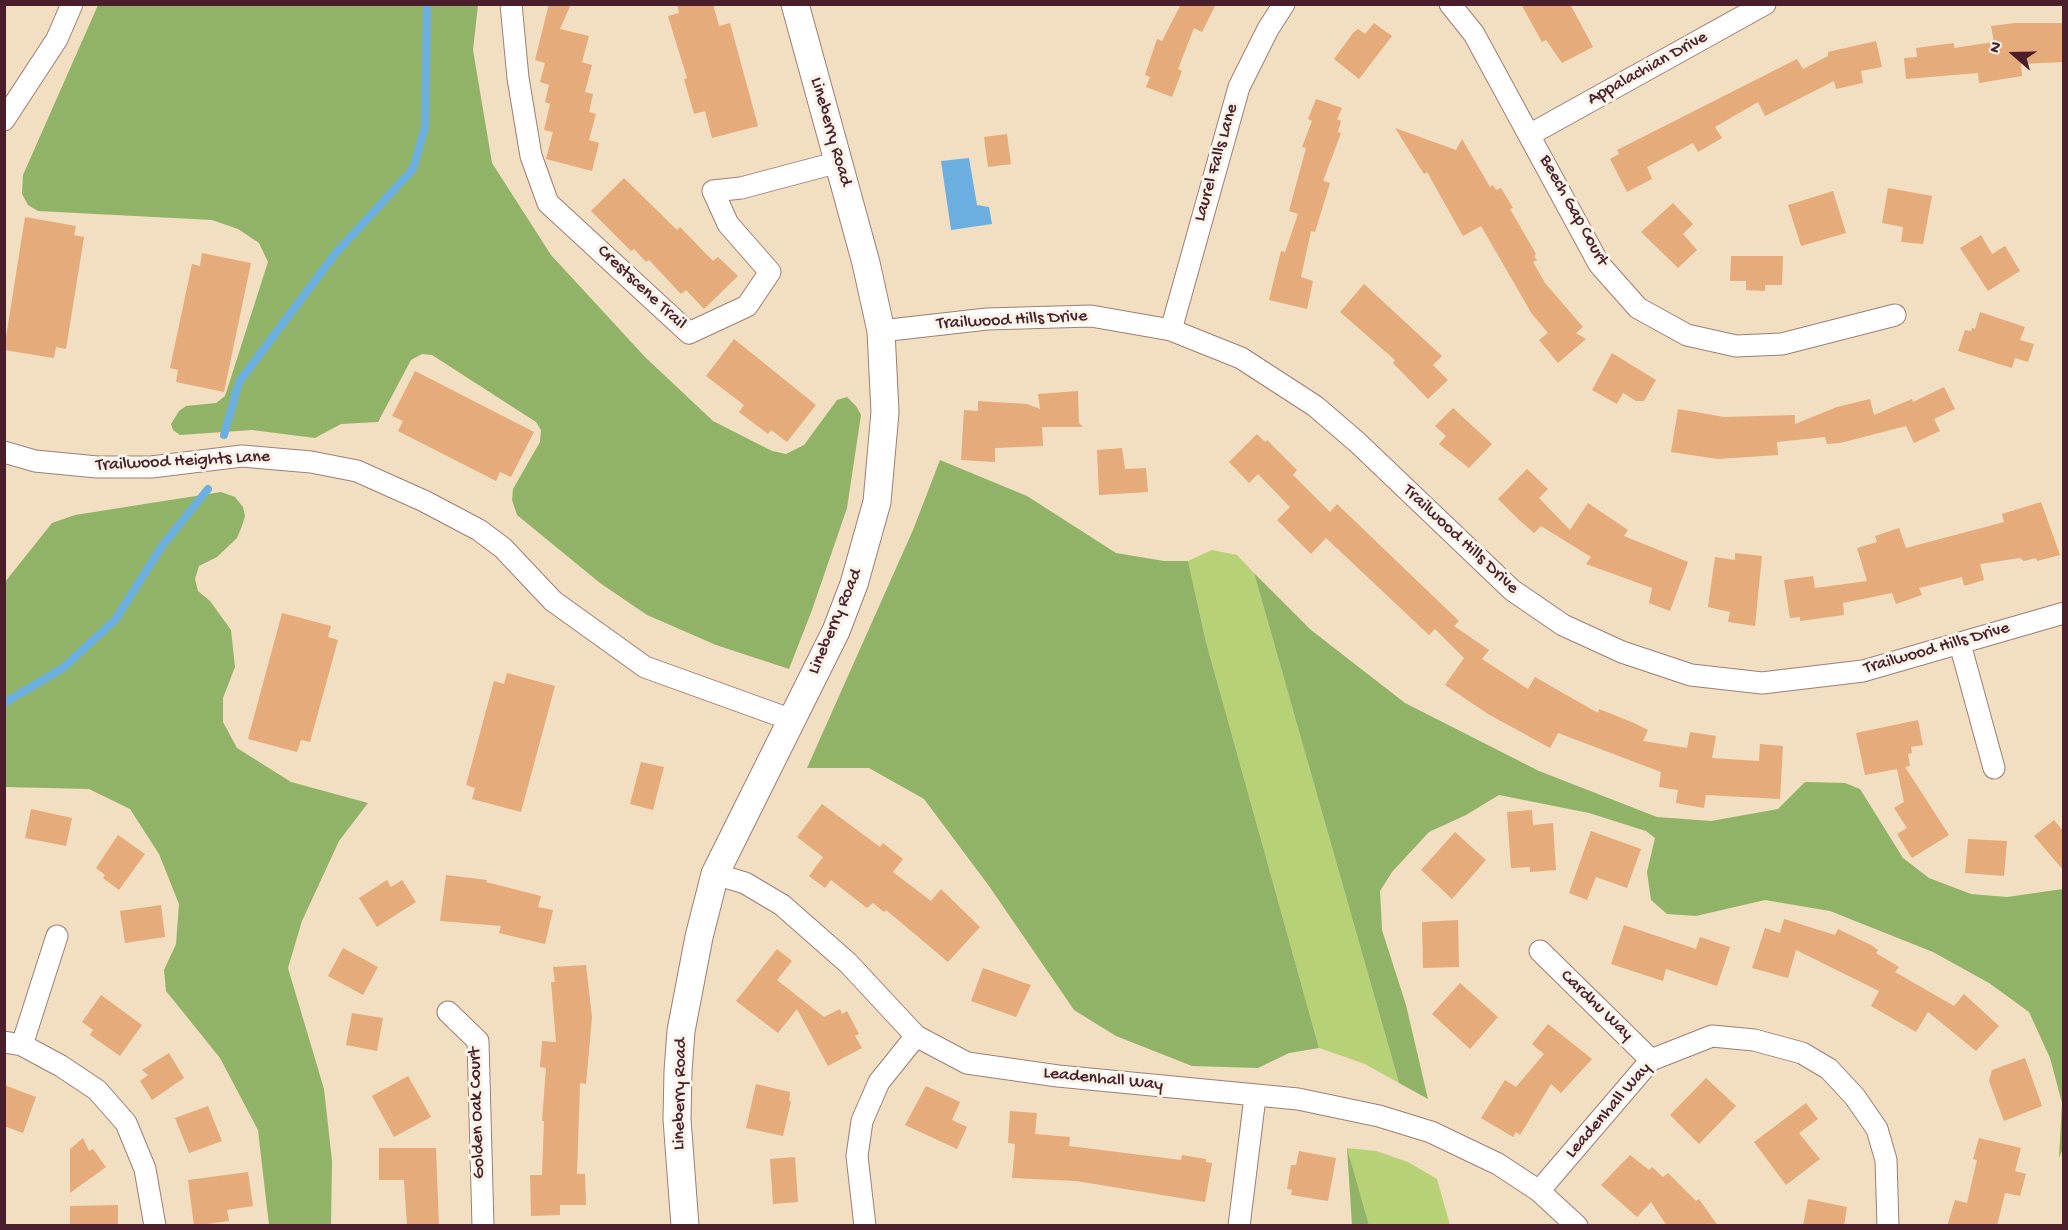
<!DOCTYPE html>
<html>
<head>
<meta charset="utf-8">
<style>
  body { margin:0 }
  #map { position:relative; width:2068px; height:1230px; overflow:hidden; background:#f2dec0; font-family:"Gochi Hand",sans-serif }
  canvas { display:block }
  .frame { position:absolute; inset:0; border:6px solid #4a1f2b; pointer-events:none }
  .north { position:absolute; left:1984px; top:24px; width:60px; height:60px; -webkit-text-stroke:4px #f7f3e8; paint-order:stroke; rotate:290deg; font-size:16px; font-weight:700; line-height:24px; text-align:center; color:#4a1f2b }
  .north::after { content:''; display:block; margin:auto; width:21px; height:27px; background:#4a1f2b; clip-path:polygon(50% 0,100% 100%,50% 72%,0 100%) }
</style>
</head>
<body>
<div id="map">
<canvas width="2068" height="1230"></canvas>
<div class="frame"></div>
<div class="north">N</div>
</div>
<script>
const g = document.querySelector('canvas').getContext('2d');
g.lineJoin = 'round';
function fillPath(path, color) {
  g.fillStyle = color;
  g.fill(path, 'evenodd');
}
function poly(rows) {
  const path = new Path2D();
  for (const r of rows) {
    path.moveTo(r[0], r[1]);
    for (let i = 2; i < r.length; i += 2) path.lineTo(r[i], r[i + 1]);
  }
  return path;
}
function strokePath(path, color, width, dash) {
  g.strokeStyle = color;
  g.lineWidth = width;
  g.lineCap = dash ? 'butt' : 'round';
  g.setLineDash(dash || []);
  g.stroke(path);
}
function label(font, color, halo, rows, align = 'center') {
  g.font = font + ' "Gochi Hand",sans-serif';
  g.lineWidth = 6;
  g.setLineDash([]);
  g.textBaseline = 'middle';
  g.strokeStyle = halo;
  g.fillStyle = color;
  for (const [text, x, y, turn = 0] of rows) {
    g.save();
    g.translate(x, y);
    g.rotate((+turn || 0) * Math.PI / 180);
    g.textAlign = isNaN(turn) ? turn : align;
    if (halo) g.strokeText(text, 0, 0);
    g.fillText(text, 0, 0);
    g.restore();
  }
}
fillPath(poly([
  [1212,550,1237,555,1254,573,1399,1083,1365,1064,1319,1048,1206,642,1188,561],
  [1347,1148,1376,1151,1408,1162,1437,1179,1450,1225,1369,1225]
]), '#b7d176');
fillPath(poly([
  [98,5,478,5,473,50,492,163,551,255,645,357,713,421,772,451,786,454,804,445,837,400,847,397,856,406,861,415,847,508,812,610,789,669,716,645,647,615,600,583,517,515,512,500,513,489,540,442,541,430,536,422,432,355,422,354,411,360,378,422,341,424,315,438,252,430,180,435,173,430,171,424,179,411,186,406,216,403,225,396,268,262,259,243,238,229,212,220,38,211,28,205,22,194,23,175],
  [940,460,1027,496,1116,553,1164,561,1188,561,1206,642,1319,1048,1289,1053,1258,1068,1192,1066,1116,1036,1074,1010,989,886,924,799,869,768,807,768,913,530],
  [221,492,235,497,243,507,245,516,242,526,237,538,217,557,199,566,195,579,198,591,210,601,231,630,235,667,223,698,223,722,237,748,291,782,368,803,339,841,302,921,288,968,324,1089,332,1161,331,1225,269,1225,258,1130,220,1058,166,991,164,970,176,944,179,904,159,854,130,809,89,789,5,787,5,582,52,523,75,515],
  [1254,573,1311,630,1405,703,1539,771,1657,817,1711,821,1778,809,1805,782,1845,783,1860,789,1903,858,1929,878,1971,894,2007,897,2063,889,2064,1146,2059,1158,2062,1103,2050,1058,2029,1012,1989,983,1933,952,1830,911,1765,900,1696,916,1667,914,1651,900,1647,872,1655,838,1646,831,1589,813,1499,795,1466,815,1429,832,1392,872,1380,891,1382,930,1406,1005,1428,1099,1399,1083],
  [1347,1148,1369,1225,1352,1225]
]), '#91b367');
fillPath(poly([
  [969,158,977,205,989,207,992,224,951,230,941,161]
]), '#6aafe0');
strokePath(poly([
  [224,435,239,382,335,254,413,169,425,127,427,4],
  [4,703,63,668,115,620,162,546,208,489]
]), '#6aafe0', 8);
fillPath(poly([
  [549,4,571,4,560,29,589,36,582,62,592,65,585,92,593,94,589,112,596,114,589,140,599,143,592,171,546,159,553,132,544,130,550,104,545,102,549,85,540,82,545,63,535,60],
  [677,4,713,4,719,26,730,23,758,126,712,138,705,111,694,114,684,79,687,78,668,16,679,13],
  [1181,4,1216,4,1202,32,1194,28,1178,69,1182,71,1172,97,1146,87,1150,77,1145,75,1157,39,1162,41],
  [1521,4,1570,4,1593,47,1562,63,1546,40,1542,42],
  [1374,23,1392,36,1359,79,1334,59,1353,33,1358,29,1365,34],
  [2015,23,2064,23,2064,62,2021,64,2022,76,1979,83,1978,73,1906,79,1904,58,1917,57,1916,48,1954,43,1954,48,1994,42,1991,26],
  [1876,41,1882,67,1861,71,1863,83,1836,89,1834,81,1765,116,1758,102,1715,127,1722,138,1698,152,1693,143,1647,167,1652,179,1627,192,1610,159,1619,154,1617,150,1797,59,1803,69,1828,56,1828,52],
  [1316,99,1342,108,1337,119,1341,121,1338,132,1341,133,1323,181,1330,183,1315,232,1311,231,1301,277,1313,281,1307,309,1269,300,1281,251,1285,252,1298,214,1289,211,1306,148,1302,147,1312,121,1308,119],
  [1395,128,1456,150,1462,139,1490,187,1493,185,1496,190,1501,188,1513,208,1510,209,1536,254,1534,256,1537,260,1533,262,1545,283,1583,327,1576,333,1586,339,1558,363,1539,340,1548,333,1532,314,1481,226,1463,236,1427,172,1424,174],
  [1007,134,1011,164,988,167,984,137],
  [624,178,677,230,680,227,713,261,718,257,738,276,704,309,686,290,681,294,649,260,646,262,634,249,631,251,591,211],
  [1888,188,1932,196,1923,244,1901,242,1903,227,1882,223],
  [1833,191,1846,233,1801,246,1788,205],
  [1673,203,1693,224,1683,234,1697,250,1678,268,1641,232],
  [25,217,76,226,74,235,84,237,66,349,56,347,54,358,4,350],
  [1981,235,1992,254,2005,246,2020,271,1988,291,1960,248],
  [202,253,251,263,224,392,176,382,178,370,170,368,192,264,200,266],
  [1731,256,1783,256,1782,285,1765,285,1765,291,1746,290,1746,281,1730,281],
  [1364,284,1442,356,1433,365,1448,380,1428,399,1393,363,1395,360,1340,312],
  [1980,312,2025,327,2020,340,2034,344,2028,362,2015,358,2012,368,1958,351,1965,330,1971,331,1972,328,1975,329],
  [734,339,816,405,787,442,771,430,768,434,739,412,744,405,706,376],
  [1612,353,1656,380,1644,401,1636,401,1623,393,1617,404,1592,390],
  [415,371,534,432,511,477,500,472,496,481,398,431,403,421,392,416],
  [1944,387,1955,409,1934,419,1940,431,1914,443,1906,426,1840,443,1827,444,1825,437,1777,442,1778,455,1718,459,1671,452,1678,409,1724,417,1795,415,1795,424,1837,407,1870,399,1874,415,1912,399,1913,402],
  [1078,391,1079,423,1083,427,1042,427,1043,446,995,448,995,462,961,460,964,410,978,411,978,401,1027,404,1040,409,1038,394],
  [1453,408,1492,444,1469,468,1439,444,1446,436,1435,426],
  [1257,434,1265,442,1267,440,1297,470,1293,475,1330,512,1337,504,1459,621,1454,626,1489,650,1482,659,1528,689,1535,677,1598,713,1599,709,1634,723,1648,730,1643,741,1687,748,1690,732,1716,736,1712,758,1759,761,1760,744,1783,746,1780,799,1706,795,1704,808,1676,803,1678,790,1659,787,1661,772,1558,733,1550,748,1488,714,1445,685,1464,658,1435,629,1429,635,1326,538,1311,554,1277,520,1290,507,1258,474,1249,483,1229,462],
  [1122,448,1125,469,1146,468,1148,492,1099,495,1097,450],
  [1527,469,1548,489,1539,498,1570,530,1588,503,1628,530,1624,536,1688,562,1670,611,1649,603,1652,588,1586,564,1591,557,1541,526,1534,533,1519,520,1498,499],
  [2041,502,2060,555,2037,561,2036,558,2024,561,2020,558,1980,564,1984,580,1964,586,1962,577,1919,588,1922,595,1896,604,1892,593,1843,603,1844,615,1800,621,1800,617,1790,618,1784,580,1813,576,1815,588,1867,581,1857,548,1877,542,1875,536,1899,528,1906,548,2004,522,2002,514],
  [1735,553,1762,556,1755,626,1728,622,1730,612,1708,607,1715,557,1735,560],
  [282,613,331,626,328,637,338,640,310,742,301,740,297,752,248,739],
  [507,673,555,686,521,812,472,799,475,788,466,785,494,681,504,684],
  [1918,720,1923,745,1911,747,1912,753,1908,754,1910,766,1905,767,1949,835,1912,858,1897,834,1907,828,1894,808,1904,802,1897,769,1865,775,1856,733],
  [641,762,664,767,653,810,630,804],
  [822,804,880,847,883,843,903,859,893,872,931,901,941,889,980,927,948,962,886,910,884,912,873,903,867,908,831,880,825,888,809,876,823,857,797,837],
  [31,809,72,818,66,846,25,838],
  [1532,810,1533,825,1553,823,1556,870,1530,872,1530,867,1511,868,1507,812],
  [2054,820,2064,832,2064,871,2034,836],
  [1591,831,1641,849,1627,888,1596,877,1587,900,1569,893],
  [1455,832,1486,860,1452,899,1421,870],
  [118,835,145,854,119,890,103,878,105,875,96,868],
  [1968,839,2007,841,2004,876,1965,873],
  [446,875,487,880,486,882,541,896,538,907,553,910,545,944,499,933,501,926,440,921],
  [387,880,391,887,402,880,416,902,377,927,359,898],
  [161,905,165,937,125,943,120,911],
  [1784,919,1835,935,1838,929,1871,945,1878,950,1876,953,1899,967,1895,972,1954,1006,1964,994,1999,1026,1976,1051,1928,1012,1916,1032,1871,1006,1879,991,1796,950,1788,978,1752,968,1765,928,1780,933],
  [1458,920,1459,967,1423,968,1422,922],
  [1624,925,1696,949,1700,937,1730,947,1717,986,1666,969,1663,981,1611,964],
  [343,948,378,967,363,995,328,976],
  [777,949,792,961,777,980,824,1017,840,1009,842,1014,847,1011,859,1034,855,1036,862,1048,828,1066,797,1009,778,1033,736,1001],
  [586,965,592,1017,586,1084,580,1083,577,1174,585,1174,586,1205,560,1205,560,1215,531,1216,530,1175,542,1175,544,1121,542,1121,546,1068,540,1067,542,1041,556,1042,551,982,555,982,553,967],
  [983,968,1031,985,1016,1017,971,1001],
  [1460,983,1498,1017,1470,1049,1432,1014],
  [101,995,142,1025,120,1056,90,1035,93,1030,82,1022],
  [352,1013,383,1018,377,1051,346,1045],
  [1548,1024,1592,1059,1561,1093,1551,1084,1520,1135,1516,1132,1513,1137,1481,1118,1505,1080,1516,1087,1544,1054,1532,1044],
  [169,1053,184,1078,152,1100,140,1081,148,1075,142,1070],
  [2025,1058,2042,1106,2004,1121,1989,1081,1992,1070],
  [408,1076,431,1117,394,1137,372,1096],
  [1706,1078,1736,1106,1699,1144,1670,1115],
  [756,1084,790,1092,789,1101,791,1101,783,1136,746,1128],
  [4,1085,36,1097,23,1133,4,1126],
  [926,1086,960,1102,952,1120,967,1127,957,1149,905,1125],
  [1806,1103,1818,1119,1799,1133,1820,1159,1786,1185,1754,1142],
  [208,1106,222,1141,189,1153,175,1118],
  [1010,1111,1037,1113,1035,1134,1070,1137,1069,1146,1181,1160,1182,1155,1206,1159,1206,1162,1212,1163,1205,1202,1076,1181,1012,1178,1015,1144,1008,1143],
  [83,1138,89,1151,93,1149,106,1167,70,1193,70,1149],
  [1979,1138,2021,1148,2015,1171,2026,1174,2020,1196,2005,1193,1997,1226,1947,1226,1955,1200,1967,1203,1977,1160,1973,1159],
  [379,1148,436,1148,439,1226,407,1226,404,1180,379,1180],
  [1299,1151,1336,1158,1328,1201,1291,1195,1292,1190,1287,1189,1291,1165,1296,1165],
  [1630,1155,1649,1170,1652,1167,1663,1177,1668,1173,1696,1201,1699,1199,1718,1226,1667,1226,1651,1202,1637,1217,1601,1185],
  [795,1157,798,1202,773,1204,770,1159],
  [248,1172,253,1206,227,1210,229,1221,194,1226,188,1180],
  [1808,1199,1847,1207,1844,1226,1803,1226],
  [118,1205,118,1226,70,1226,70,1206]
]), '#e5ab7a');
const minor = poly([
  [511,4,518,78,531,156,548,203,689,333,747,306,770,272,728,224,713,191,741,188,839,162],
  [1450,4,1474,34,1599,264,1638,308,1687,335,1736,346,1782,344,1895,315],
  [4,120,57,39,72,4],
  [1531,134,1765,4],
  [1171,330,1239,87,1268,29,1284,4],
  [881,331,987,319,1091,316,1171,330,1241,358,1315,406,1357,442,1512,590,1563,625,1622,652,1691,675,1762,683,1863,671,2064,613],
  [4,452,35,461,97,467,151,467,242,456,311,462,357,471,424,501,479,530,503,548,553,601,645,667,792,720],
  [1960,644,1994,768],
  [715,874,745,883,782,905,848,963,916,1036,967,1063,1058,1076,1298,1099,1379,1116,1431,1132,1498,1164,1539,1191,1577,1226],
  [1540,951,1651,1060],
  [448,1012,478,1041,483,1226],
  [4,1042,22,1045,61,1066,97,1090,126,1123,145,1169,155,1226],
  [22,1045,57,936],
  [1539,1191,1651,1060,1712,1036,1754,1040,1802,1053,1829,1069,1855,1097,1877,1129,1886,1160,1888,1226],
  [865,1226,857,1156,862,1121,879,1082,916,1036],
  [1239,1226,1255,1097]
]);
const tertiary = poly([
  [685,1226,677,1119,678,1071,681,1031,699,937,715,874,836,631,854,584,877,502,885,412,881,331,866,263,795,4]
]);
strokePath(minor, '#9e7e76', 23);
strokePath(tertiary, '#9e7e76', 29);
strokePath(minor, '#fff', 21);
strokePath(tertiary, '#fff', 27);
label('18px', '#4a1f2b', '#f7f3e8', [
  ["Appalachian Drive",1648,69,-29],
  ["Lineberry Road",830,132,74],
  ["Laurel Falls Lane",1217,163,-74],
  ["Beech Gap Court",1573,211,61],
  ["Crestscene Trail",641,288,43],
  ["Trailwood Hills Drive",1012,321,-3],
  ["Trailwood Heights Lane",183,462,-3],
  ["Trailwood Hills Drive",1460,540,43],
  ["Lineberry Road",836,622,-67],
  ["Trailwood Hills Drive",1937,649,-16],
  ["Cardhu Way",1596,1006,44],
  ["Leadenhall Way",1103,1080,6],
  ["Lineberry Road",681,1094,-89],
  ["Leadenhall Way",1609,1111,-49],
  ["Golden Oak Court",478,1113,-92]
]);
</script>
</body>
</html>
